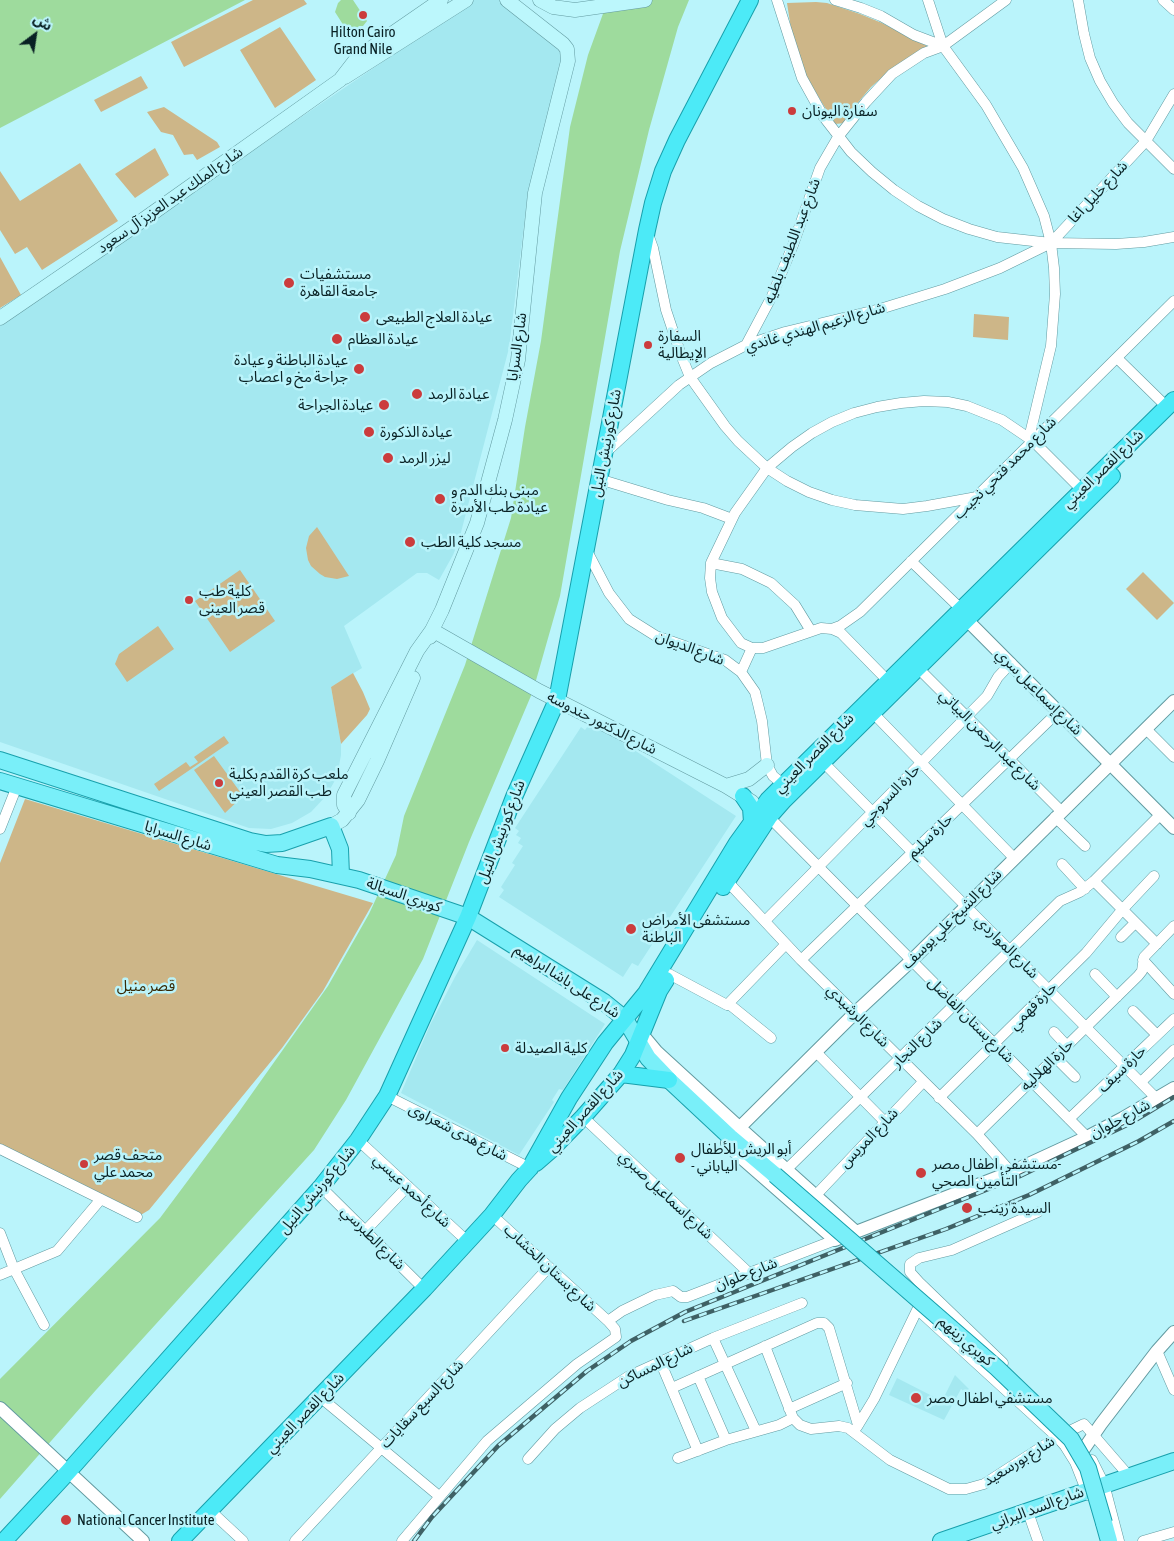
<!DOCTYPE html>
<html>
<head>
<meta charset="utf-8">
<style>
  body { margin:0 }
  #map { position:relative; width:1174px; height:1541px; overflow:hidden; background:#baf4fb; font-family:"Asap Condensed","Noto Sans Arabic",sans-serif }
  canvas { display:block }
  .north { position:absolute; left:10px; top:10px; width:50px; height:50px; -webkit-text-stroke:4px #baf4fb; paint-order:stroke; rotate:31deg; font-size:14px; font-weight:700; line-height:20px; text-align:center; color:#092124 }
  .north::after { content:''; display:block; margin:auto; width:18px; height:22px; background:#092124; clip-path:polygon(50% 0,100% 100%,50% 72%,0 100%) }
</style>
</head>
<body>
<div id="map">
<canvas width="1174" height="1541"></canvas>
<div class="north">ش</div>
</div>
<script>
const g = document.querySelector('canvas').getContext('2d');
g.lineJoin = 'round';
function fillPath(path, color) {
  g.fillStyle = color;
  g.fill(path, 'evenodd');
}
function poly(rows) {
  const path = new Path2D();
  for (const r of rows) {
    path.moveTo(r[0], r[1]);
    for (let i = 2; i < r.length; i += 2) path.lineTo(r[i], r[i + 1]);
  }
  return path;
}
function strokePath(path, color, width, dash) {
  g.strokeStyle = color;
  g.lineWidth = width;
  g.lineCap = dash ? 'butt' : 'round';
  g.setLineDash(dash || []);
  g.stroke(path);
}
function label(font, color, halo, rows, align = 'center') {
  g.font = font + ' "Asap Condensed","Noto Sans Arabic",sans-serif';
  g.lineWidth = 5;
  g.setLineDash([]);
  g.textBaseline = 'middle';
  g.strokeStyle = halo;
  g.fillStyle = color;
  for (const [text, x, y, turn = 0] of rows) {
    g.save();
    g.translate(x, y);
    g.rotate((+turn || 0) * Math.PI / 180);
    g.textAlign = isNaN(turn) ? turn : align;
    if (halo) g.strokeText(text, 0, 0);
    g.fillText(text, 0, 0);
    g.restore();
  }
}
fillPath(poly([
  [474,0,504,0,560,51,562,64,528,192,509,348,459,540,453,555,439,580,427,573,417,573,344,626,362,668,331,687,341,744,341,755,337,777,326,796,311,812,292,823,271,829,249,828,0,742,0,326,170,206],
  [594,724,736,816,638,966,632,963,623,977,499,897,504,890,501,887,515,865,512,863,523,846,518,843,521,838,516,835,519,831,515,828,581,727,585,730,588,726,592,728],
  [477,940,605,1024,563,1090,559,1089,552,1100,554,1102,519,1155,401,1093,430,1025,455,977],
  [955,1375,969,1389,966,1393,961,1389,944,1420,889,1395,897,1378,942,1401]
]), '#a4e8f0');
fillPath(poly([
  [253,0,304,0,307,4,184,67,171,42],
  [816,2,827,3,860,14,882,23,929,47,886,74,871,87,850,112,845,123,835,124,807,78,800,61,791,29,787,3],
  [280,27,316,80,275,108,240,50],
  [141,76,148,88,101,112,94,100],
  [164,107,217,142,220,147,197,160,193,154,184,155,173,135,161,132,147,112],
  [155,148,169,175,135,198,115,174],
  [80,163,118,221,42,270,27,247,15,254,0,230,0,171,20,201],
  [0,257,21,295,0,308],
  [974,314,1009,317,1008,340,973,337],
  [317,527,349,576,337,579,325,577,320,574,311,566,308,560,306,548,309,536],
  [240,570,275,621,230,652,195,601],
  [1143,572,1174,603,1157,620,1126,589],
  [158,626,174,649,127,682,115,664,119,654],
  [353,673,363,692,370,709,367,715,341,744,331,687],
  [224,736,229,743,159,791,154,784,186,762,190,767,198,762,194,757],
  [214,756,243,796,225,813,194,770],
  [25,799,373,903,323,991,282,1048,149,1210,139,1216,0,1147,0,863]
]), '#cdb688');
fillPath(poly([
  [0,0,245,0,0,128],
  [341,0,353,0,367,21,363,26,359,26,354,32,349,34,335,12,338,3],
  [608,0,689,0,678,27,649,130,620,251,560,596,533,691,469,842,423,959,346,1100,314,1150,96,1390,0,1499,0,1379,160,1218,236,1116,328,986,369,914,396,855,404,816,465,665,511,518,525,427,541,341,570,127,588,55]
]), '#9edb9d');
const minor = poly([
  [777,0,802,78,823,116,851,152,872,172,894,190,918,206,943,219,969,229,997,237,1051,243,1116,244,1144,242,1174,237],
  [835,0,861,8,881,16,914,35,943,46,986,105,1023,168,1044,216,1051,243,1054,268,1055,294,1051,346,1030,434,1033,441,1082,490],
  [928,0,943,46],
  [1078,0,1084,34,1090,58,1100,81,1113,103,1128,123,1174,169],
  [1163,0,1174,10],
  [648,234,653,248,666,310,681,355,690,377,725,426,738,441,767,468,787,481,809,492,832,500,855,505,903,509,927,506,977,497],
  [746,345,772,296,793,245,820,168,838,137,866,102,892,74,924,53,943,46,1006,0],
  [1118,359,1167,407],
  [604,454,679,385,711,363,746,345,785,332,880,309,945,289,1000,268,1051,243,1146,141,1174,94],
  [599,479,668,500,703,508,732,519],
  [586,549,609,593,629,619,656,636,725,660,741,672,755,692,758,704,762,721,767,765,773,776,783,784],
  [911,561,961,609],
  [711,563,742,569,771,583,795,605,811,631],
  [832,629,840,626,860,612,1174,301],
  [918,668,1061,811],
  [741,672,752,648],
  [888,681,841,633,832,629,821,628,763,648,752,648,741,643,722,618,712,592,710,578,711,563,735,513,767,468,792,447,812,433,832,422,854,413,877,407,901,403,924,401,948,402,967,406,1002,420,1033,441],
  [873,713,1014,858],
  [1146,729,1174,757],
  [820,759,1157,1099],
  [769,817,1087,1137],
  [1055,817,1085,846],
  [0,829,17,786],
  [1062,864,1085,889],
  [727,881,801,960,977,1134,1011,1172],
  [1094,881,1157,944],
  [765,921,987,696,998,677,1011,663],
  [1121,937,1135,923],
  [801,960,1058,712],
  [1143,960,1174,994],
  [669,974,727,1005,786,944],
  [1095,974,1117,997],
  [729,1004,771,1038],
  [1133,1011,1157,1035],
  [1054,1032,1067,1046],
  [816,1052,885,1122],
  [1055,1057,1075,1077],
  [1141,1082,1174,1050],
  [387,1096,530,1168],
  [939,1098,1086,953,1122,910,1154,876],
  [583,1117,749,1273],
  [1069,1119,1174,1019],
  [977,1134,1138,976,1142,971,1144,957,1174,926],
  [358,1140,467,1241],
  [0,1149,137,1217],
  [787,1169,1060,901,1080,892,1094,881,1160,815],
  [321,1187,424,1289],
  [816,1195,923,1082],
  [492,1215,608,1321],
  [366,1230,408,1186],
  [0,1233,14,1269,44,1325],
  [0,1275,57,1251,101,1199],
  [918,1310,1057,1437,1065,1446,1075,1462,1088,1495],
  [713,1338,756,1431],
  [765,1346,793,1418,800,1425,811,1429,839,1426,848,1428,890,1460,949,1489,966,1489,984,1484,1057,1437,1084,1424,1129,1476],
  [1157,1351,1174,1390],
  [660,1361,698,1451],
  [1003,1363,919,1282,910,1272,910,1264,919,1258,952,1250,1038,1212],
  [698,1376,726,1440],
  [672,1388,817,1323,824,1323,829,1328,858,1425],
  [320,1397,439,1496],
  [789,1409,847,1383],
  [857,1427,874,1399,920,1304],
  [678,1458,726,1440,779,1425,793,1418],
  [528,1459,555,1429,580,1408,629,1376,713,1338,802,1303],
  [1092,1460,1104,1484,1119,1541],
  [1028,1512,1038,1541],
  [215,1515,243,1541],
  [295,1541,549,1267],
  [402,1541,487,1441,577,1364,616,1337,615,1329,608,1321,622,1311,655,1295,673,1291,681,1297,687,1297,835,1240],
  [1143,1541,1174,1532]
]);
const tertiary = poly([
  [967,620,1174,828],
  [1174,701,912,960,856,1012,730,1137,727,1143,738,1155,835,1240,1011,1172,1087,1137,1123,1118,1174,1088],
  [642,1034,657,1052,740,1128,856,1232],
  [0,1408,143,1541],
  [1077,1459,1101,1424,1157,1351,1174,1332]
]);
const secondary = poly([
  [540,0,553,7,575,10,645,0],
  [345,77,466,0],
  [0,318,133,227,340,80,357,58,441,0],
  [430,637,432,630,539,691,726,786,752,802],
  [726,786,749,779,767,765],
  [349,813,344,805,344,795,417,651,432,630,442,610,477,523,505,420,518,360,535,193,568,61,567,49,563,44,507,0],
  [331,826,342,820,358,800,377,761,413,678]
]);
const primary = poly([
  [0,760,250,841,266,844,282,843,331,826,340,849,341,875],
  [0,781,277,865,310,869,359,880,468,917,604,1002,625,1019,648,1058,669,1080,730,1137,775,1175],
  [1104,1523,1109,1541],
  [941,1541,1174,1461]
]);
const trunk = poly([
  [743,796,751,808,752,822],
  [723,887,769,817,784,800,1112,476],
  [621,1074,669,1080],
  [536,1163,551,1150,583,1117,621,1074,633,1055,659,991,666,980],
  [4,1541,68,1472,321,1187,358,1140,387,1096,468,917,514,797,557,700,647,230,653,203,663,171,677,140,750,0],
  [180,1541,424,1289,492,1215,519,1180,530,1168,569,1098,605,1043,646,993,737,843,768,800,1174,400]
]);
strokePath(minor, '#629aa0', 11);
strokePath(tertiary, '#629aa0', 14);
strokePath(secondary, '#629aa0', 15);
strokePath(primary, '#18a0ac', 18);
strokePath(trunk, '#18a0ac', 18);
strokePath(minor, '#fff', 10);
strokePath(tertiary, '#fff', 12);
strokePath(secondary, '#bcf7fc', 14);
strokePath(primary, '#79eff9', 16);
strokePath(trunk, '#4ceaf7', 16);
const rail = poly([
  [684,1321,946,1229,1029,1195,1139,1141,1174,1121],
  [414,1541,432,1517,498,1446,587,1371,631,1341,685,1312,1018,1177,1129,1124,1174,1097]
]);
strokePath(rail, '#3f6165', 4.5);
strokePath(rail, '#baf4fb', 2.5, [8]);
const primaryBridge = poly([
  [775,1175,997,1368,1071,1439,1088,1468,1104,1523]
]);
strokePath(primaryBridge, '#18a0ac', 18, []);
strokePath(primaryBridge, '#79eff9', 16);
for (const [x, y, r, color] of [
  [363,15,5,"#cb3c3d"],
  [792,111,5,"#cb3c3d"],
  [289,283,6,"#cb3c3d"],
  [365,317,6,"#cb3c3d"],
  [337,339,6,"#cb3c3d"],
  [648,345,5,"#cb3c3d"],
  [359,369,6,"#cb3c3d"],
  [417,394,6,"#cb3c3d"],
  [384,405,6,"#cb3c3d"],
  [369,432,6,"#cb3c3d"],
  [388,458,6,"#cb3c3d"],
  [440,499,6,"#cb3c3d"],
  [410,542,6,"#cb3c3d"],
  [189,600,5,"#cb3c3d"],
  [219,783,5,"#cb3c3d"],
  [631,929,6,"#cb3c3d"],
  [505,1048,5,"#cb3c3d"],
  [680,1158,6,"#cb3c3d"],
  [84,1164,5,"#cb3c3d"],
  [921,1173,6,"#cb3c3d"],
  [967,1208,6,"#cb3c3d"],
  [916,1398,6,"#cb3c3d"],
  [66,1520,6,"#cb3c3d"]
]) {
  const dot = new Path2D();
  dot.arc(x, y, r, 0, 2 * Math.PI);
  g.fillStyle = color;
  g.fill(dot);
  strokePath(dot, '#baf4fb', 2);
}
label('15px', '#092124', '#baf4fb', [
  ["Hilton Cairo",363,32,"center"],
  ["Grand Nile",363,49,"center"],
  ["سفارة اليونان",802,111],
  ["مستشفيات",300,274],
  ["جامعة القاهرة",300,291],
  ["عيادة العلاج الطبيعى",376,317],
  ["السفارة",658,336],
  ["الإيطالية",658,353],
  ["عيادة العظام",348,339],
  ["عيادة الباطنة و عيادة",348,360,"right"],
  ["جراحة مخ و اعصاب",348,377,"right"],
  ["عيادة الرمد",428,394],
  ["عيادة الجراحة",373,405,"right"],
  ["عيادة الذكورة",380,432],
  ["ليزر الرمد",399,458],
  ["مبنى بنك الدم و",451,490],
  ["عيادة طب الأسرة",451,507],
  ["مسجد كلية الطب",421,542],
  ["كلية طب",199,591],
  ["قصر العينى",199,608],
  ["ملعب كرة القدم بكلية",229,774],
  ["طب القصر العيني",229,791],
  ["مستشفى الأمراض",642,920],
  ["الباطنة",642,937],
  ["كلية الصيدلة",515,1048],
  ["أبو الريش للأطفال",691,1149],
  ["- الياباني",691,1166],
  ["متحف قصر",94,1155],
  ["محمد علي",94,1172],
  ["مستشفي اطفال مصر-",932,1164],
  ["التأمين الصحي",932,1181],
  ["السيدة زينب",978,1208],
  ["مستشفي اطفال مصر",927,1398],
  ["National Cancer Institute",77,1520]
], 'left');
label('15px', '#092124', '#baf4fb', [
  ["شارع خليل اغا",1098,192,-47],
  ["شارع الملك عبد العزيز آل سعود",170,200,-35],
  ["شارع عبد اللطيف بلطيه",792,241,-69],
  ["شارع الزعيم الهندي غاندي",815,327,-16],
  ["شارع السرايا",517,347,-82],
  ["شارع كورنيش النيل",606,443,-79],
  ["شارع محمد فتحي نجيب",1005,468,-45],
  ["شارع القصر العيني",1103,469,-44],
  ["شارع الديوان",690,648,21],
  ["شارع إسماعيل سري",1039,692,45],
  ["شارع الدكتور حندوسه",602,723,27],
  ["شارع عبد الرحمن البياتي",990,740,45],
  ["شارع القصر العيني",814,753,-45],
  ["حارة السروجي",890,795,-46],
  ["شارع كورنيش النيل",501,832,-69],
  ["شارع السرايا",178,836,17],
  ["حارة سليم",930,836,-44],
  ["كوبري السيالة",404,895,19],
  ["شارع الشيخ علي يوسف",952,919,-45],
  ["شارع المواردي",1007,947,45],
  ["شارع على باشا ابراهيم",567,981,33],
  ["حارة فهمي",1033,1006,-45],
  ["شارع الرشيدي",858,1016,45],
  ["شارع بستان الفاضل",971,1020,45],
  ["شارع النجار",917,1043,-44],
  ["حارة الهلاليه",1047,1065,-44],
  ["حارة سيف",1122,1069,-44],
  ["شارع القصر العيني",585,1111,-48],
  ["شارع حلوان",1120,1119,-28],
  ["شارع هدى شعراوى",458,1132,27],
  ["شارع المريس",869,1138,-46],
  ["شارع كورنيش النيل",317,1190,-50],
  ["شارع أحمد عيسي",412,1191,43],
  ["شارع اسماعيل صبري",666,1195,43],
  ["شارع الطبرسي",373,1238,45],
  ["شارع بستان الخشاب",550,1268,43],
  ["شارع حلوان",746,1274,-21],
  ["كوبري زينهم",966,1341,41],
  ["شارع المساكن",655,1365,-26],
  ["شارع السبع سقايات",422,1404,-47],
  ["شارع القصر العيني",305,1413,-46],
  ["شارع بورسعيد",1019,1461,-32],
  ["شارع السد البراني",1037,1508,-20]
]);
label('15px', '#382905', '#baf4fb', [
  ["قصر منيل",146,986]
]);
</script>
</body>
</html>
